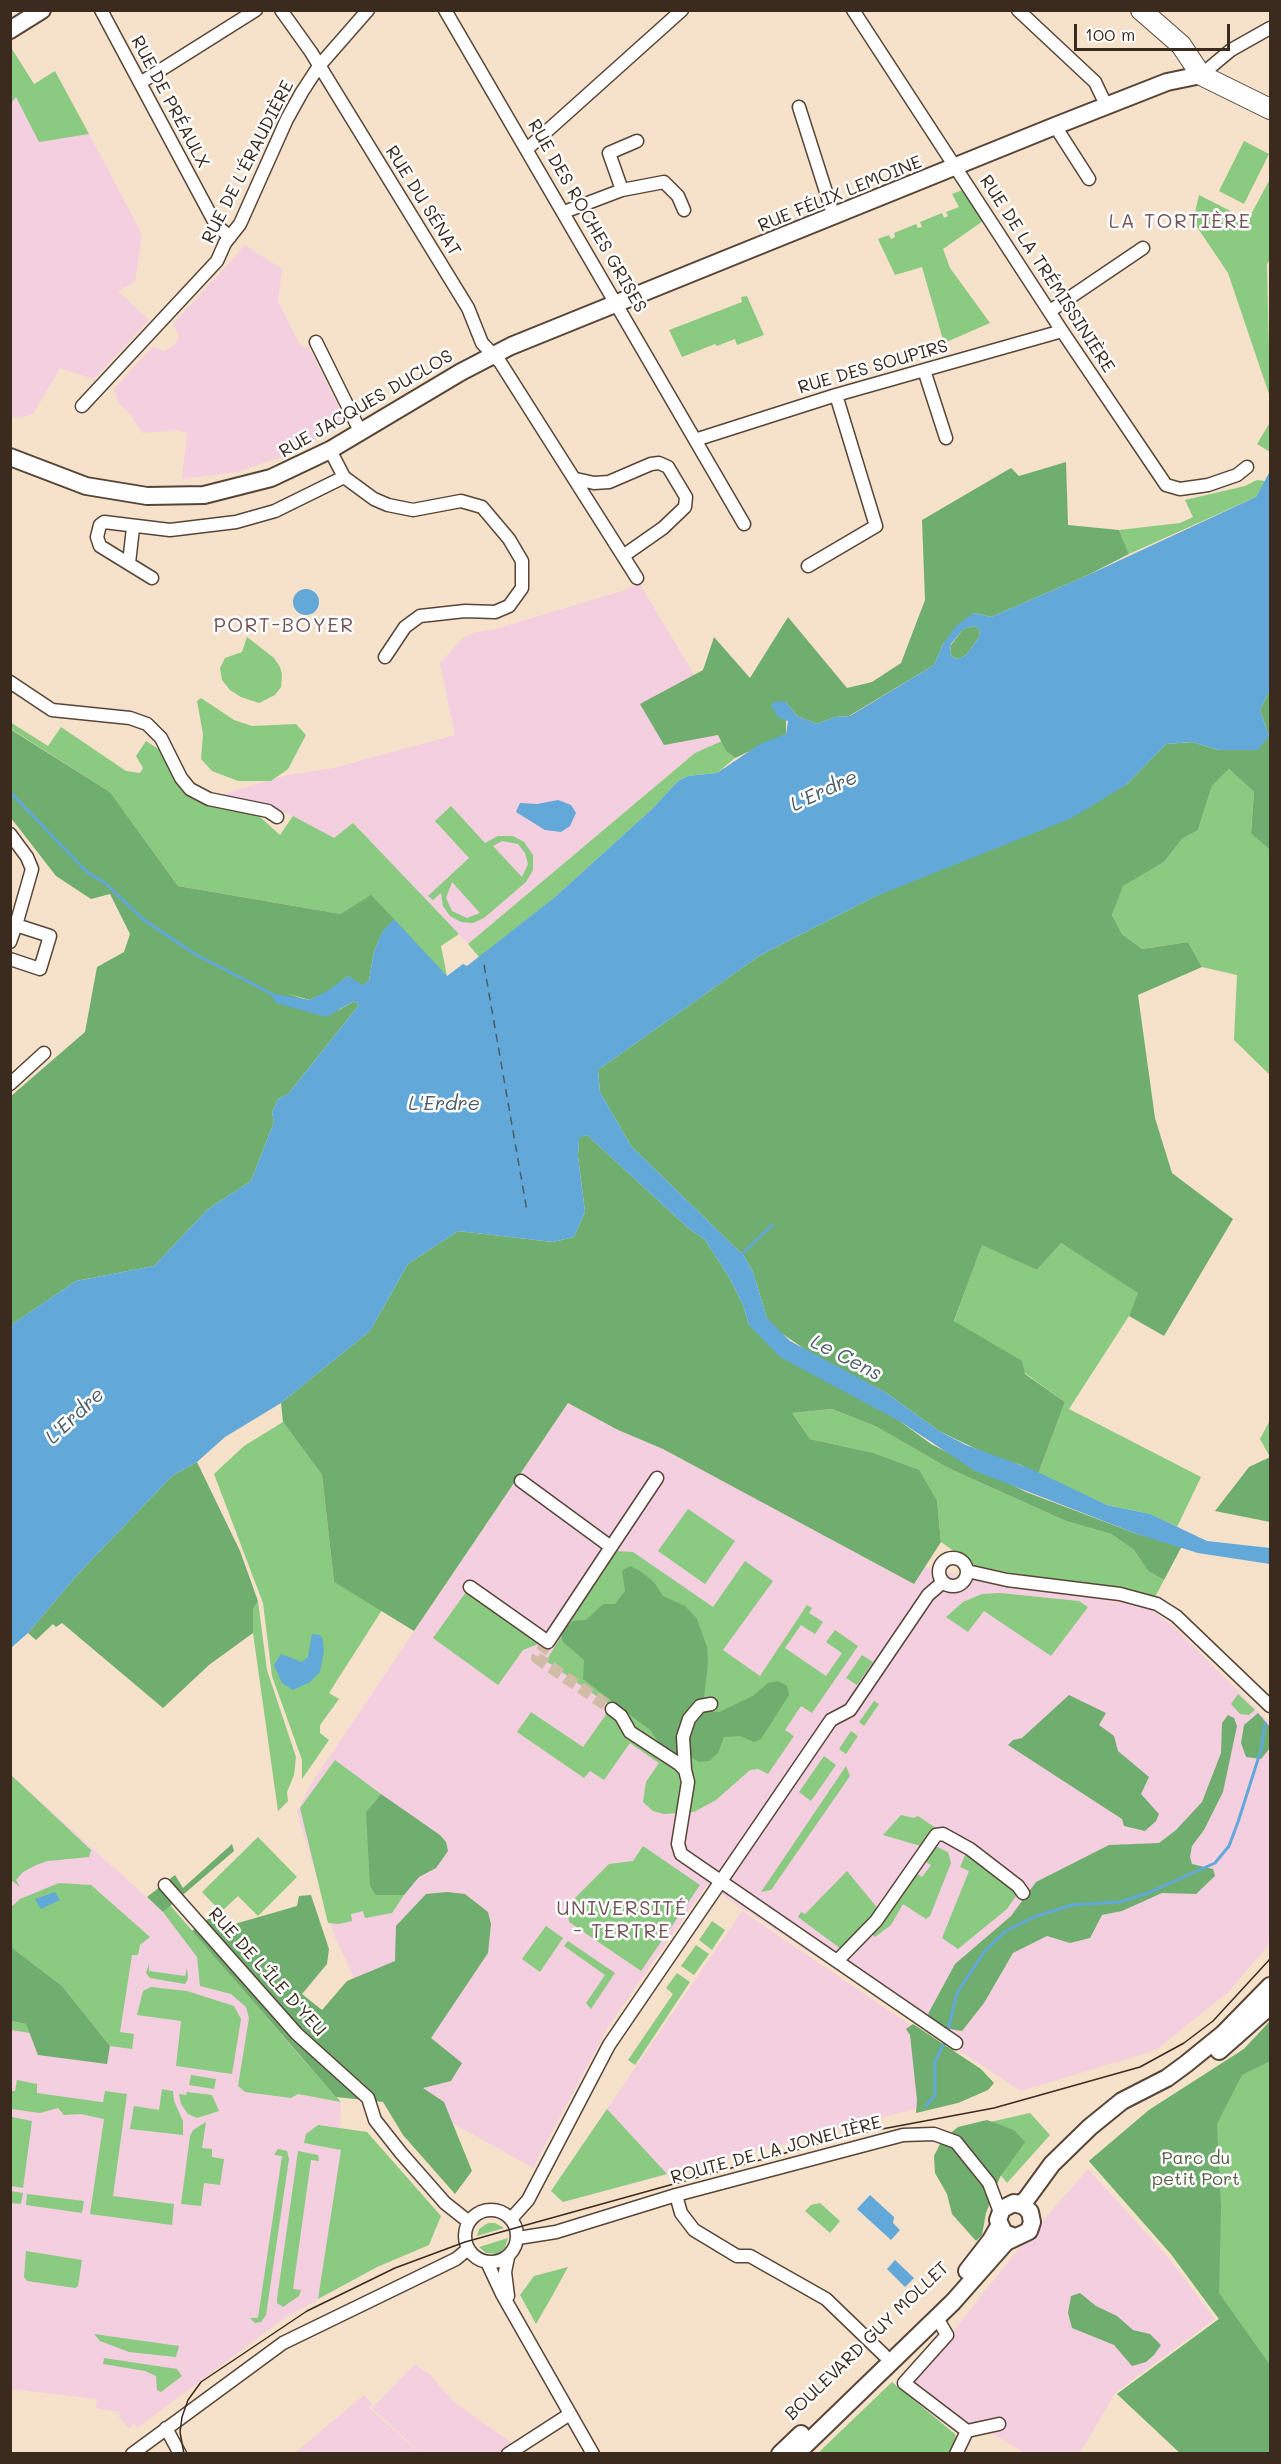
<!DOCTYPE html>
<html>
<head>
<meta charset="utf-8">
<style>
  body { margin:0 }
  #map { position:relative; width:1281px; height:2464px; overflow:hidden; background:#f6e1ca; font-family:Mali,sans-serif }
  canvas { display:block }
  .frame { position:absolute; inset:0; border:12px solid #3b2a1e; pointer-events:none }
  .scale { position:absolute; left:1074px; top:24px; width:156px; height:27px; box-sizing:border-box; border:3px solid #3b2a1e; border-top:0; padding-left:8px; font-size:18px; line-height:21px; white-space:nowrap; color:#3b2a1e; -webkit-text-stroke:4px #fff; paint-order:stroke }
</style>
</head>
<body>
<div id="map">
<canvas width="1281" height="2464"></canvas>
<div class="frame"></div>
<div class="scale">100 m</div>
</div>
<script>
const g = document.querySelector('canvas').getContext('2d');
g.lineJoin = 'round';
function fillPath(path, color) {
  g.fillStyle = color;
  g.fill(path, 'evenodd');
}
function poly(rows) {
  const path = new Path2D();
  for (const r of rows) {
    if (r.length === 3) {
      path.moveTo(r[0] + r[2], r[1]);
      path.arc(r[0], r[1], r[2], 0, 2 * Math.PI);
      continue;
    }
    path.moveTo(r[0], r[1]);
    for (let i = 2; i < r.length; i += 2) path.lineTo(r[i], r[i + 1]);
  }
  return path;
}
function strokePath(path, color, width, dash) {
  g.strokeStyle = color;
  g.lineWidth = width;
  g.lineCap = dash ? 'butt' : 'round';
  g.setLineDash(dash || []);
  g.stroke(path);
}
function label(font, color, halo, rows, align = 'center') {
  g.font = font + ' Mali,sans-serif';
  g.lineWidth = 5;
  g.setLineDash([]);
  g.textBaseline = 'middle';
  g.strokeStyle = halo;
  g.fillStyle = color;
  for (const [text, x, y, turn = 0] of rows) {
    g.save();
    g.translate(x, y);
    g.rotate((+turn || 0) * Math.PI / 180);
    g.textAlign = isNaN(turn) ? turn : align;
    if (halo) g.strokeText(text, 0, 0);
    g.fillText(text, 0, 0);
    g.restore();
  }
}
fillPath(poly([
  [16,96,39,141,89,134,142,234,135,282,118,291,149,320,94,379,60,368,33,414,20,418,11,417,10,103],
  [243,244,282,269,278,302,299,343,305,348,308,346,347,424,275,459,237,472,182,479,187,433,177,430,143,433,129,413,119,404,114,389,152,347,164,351,176,344,179,336,173,324,240,251],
  [639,583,732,737,695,753,468,944,353,823,334,838,269,804,220,795,287,775,334,768,455,735,440,663,463,638,475,632,493,630,625,590],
  [568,1403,618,1430,663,1449,914,1584,925,1567,987,1582,1145,1606,1172,1625,1270,1723,1270,1941,1266,1948,1228,1992,1156,2050,1021,2091,707,1885,608,2027,533,2168,411,2100,335,1937,297,1812,311,1784],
  [10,1774,163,1912,170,1905,341,2102,340,2128,367,2132,441,2216,429,2245,377,2267,286,2317,137,2428,134,2424,129,2428,119,2417,120,2412,96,2408,97,2399,11,2389],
  [742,1911,928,2037,926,2106,563,2202,551,2191],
  [1088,2169,1168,2257,1215,2319,1115,2393,1080,2453,1024,2453,988,2431,976,2436,911,2385,1015,2253],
  [415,2364,430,2375,455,2403,515,2445,520,2453,421,2453,372,2408],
  [364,2395,373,2405,369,2408,420,2453,295,2453]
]), '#f3cfe0');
fillPath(poly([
  [12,49,34,84,55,71,89,134,39,142,16,97,11,103],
  [1244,141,1269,154,1244,204,1219,191],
  [1270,179,1270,260,1267,264,1270,397,1228,273,1193,221,1199,195,1248,220],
  [962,190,983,221,943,249,950,268,990,323,944,343,922,267,895,275,878,239,889,235,891,239,895,237,894,233,916,224,918,228,922,227,920,222,942,213,944,218,948,216,946,212,959,207,952,194],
  [747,296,764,335,737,345,735,339,717,346,715,344,682,357,669,330,742,302,741,297],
  [1270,410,1270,452,1257,444,1269,424],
  [1257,480,1265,481,1256,497,1129,554,1119,530,1180,523,1193,517,1185,500,1245,486],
  [247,637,274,658,280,667,282,675,281,687,275,695,259,703,241,697,230,690,222,680,220,668,225,658,242,652],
  [201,698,234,720,252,726,296,724,306,735,288,769,271,781,238,781,212,771,201,759,203,734,197,701],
  [10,722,48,746,61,727,126,771,140,773,143,768,136,756,146,741,163,752,179,781,259,816,280,835,293,816,334,838,353,823,459,934,441,946,447,976,341,914,178,886,110,792,11,729],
  [722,741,726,751,735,758,717,773,688,776,678,781,653,808,555,897,479,957,468,944,695,753],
  [1229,769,1254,792,1251,832,1270,850,1270,1075,1234,1040,1237,975,1202,967,1188,942,1142,949,1122,934,1112,915,1122,886,1164,862,1182,839,1198,830,1212,786],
  [451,806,485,843,498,836,513,836,524,842,533,855,533,870,526,882,484,918,473,923,461,922,450,916,443,906,441,893,433,900,428,896,469,858,435,821],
  [502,841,518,844,525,853,528,864,522,877,493,846],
  [452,882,480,913,467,918,452,911,446,898],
  [1061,1243,1139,1293,1129,1316,1069,1409,1201,1477,1177,1527,1150,1514,1107,1505,1038,1474,1065,1402,954,1322,982,1244,1037,1270],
  [832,1409,877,1427,948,1468,1066,1521,1111,1534,1134,1550,1148,1571,1164,1580,1155,1597,977,1567,941,1542,937,1501,872,1453,810,1439,792,1413],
  [1270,1420,1270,1457,1260,1439],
  [283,1422,322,1475,334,1582,382,1610,329,1693,339,1699,320,1725,320,1733,329,1740,302,1779,302,1760,272,1676,263,1603,214,1474,244,1446],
  [688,1509,735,1541,705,1584,658,1551],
  [614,1551,633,1552,713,1607,745,1561,773,1581,723,1650,760,1676,807,1605,812,1608,809,1613,823,1622,815,1634,801,1625,785,1648,826,1676,842,1653,826,1642,835,1630,858,1646,812,1713,801,1706,785,1730,794,1736,768,1774,758,1769,750,1770,716,1800,694,1812,664,1814,653,1811,643,1802,646,1782,659,1763,630,1743,604,1780,590,1771,584,1778,517,1732,531,1712,583,1747,605,1716,608,1704,546,1661],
  [466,1592,541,1643,523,1650,498,1685,433,1638],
  [1000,1593,1079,1601,1088,1607,1051,1656,984,1611,968,1632,946,1617,963,1602,982,1594],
  [258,1601,267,1670,296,1757,294,1775,287,1792,288,1801,278,1811,253,1633,253,1609],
  [862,1655,873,1662,857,1685,846,1678],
  [1238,1694,1255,1710,1249,1715,1240,1714,1231,1704],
  [874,1701,879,1704,864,1726,859,1722],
  [851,1731,858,1736,846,1754,839,1749],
  [824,1756,836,1765,811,1801,799,1792],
  [335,1760,381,1794,366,1812,376,1895,404,1895,392,1913,365,1918,363,1911,351,1914,352,1921,339,1924,328,1923,300,1808],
  [846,1766,850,1776,771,1890,761,1892],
  [11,1775,91,1850,89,1857,48,1861,36,1865,23,1872,16,1880,20,1887,11,1880],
  [901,1815,914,1818,918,1816,936,1828,924,1847,883,1835],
  [258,1837,297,1877,258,1916,238,1896,221,1912,202,1892],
  [643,1846,700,1885,641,1971,569,1922,567,1906,609,1864,633,1861],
  [935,1846,948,1852,951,1863,930,1916,926,1919,903,1904,891,1925,875,1937,870,1932,916,1873,922,1877,931,1865,924,1861],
  [966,1853,1016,1892,1016,1896,1007,1909,958,1949,942,1938,969,1871,960,1867],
  [847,1871,879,1910,841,1949,798,1917,801,1912,805,1914],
  [59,1883,91,1885,150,1937,140,1945,138,1955,132,1955,120,2032,134,2034,132,2049,110,2046,62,1986,11,1947,10,1908,20,1899],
  [170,1905,299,2055,341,2102,298,2094,291,2098,245,2092,238,2086,249,2018,246,2007,231,1994,200,1986,197,1957,163,1912],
  [712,1921,725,1930,712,1950,699,1940],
  [546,1926,563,1938,540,1972,522,1959],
  [568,1941,615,1973,591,2009,586,2003,605,1975,564,1946],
  [696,1945,709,1954,694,1975,681,1966],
  [149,1964,149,1971,185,1976,187,1968,188,1979,185,1984,150,1978,146,1973],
  [677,1973,690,1982,635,2065,628,2060,673,1994,666,1988],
  [151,1987,187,1991,234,2006,241,2019,232,2074,176,2066,181,2021,137,2015,143,1991],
  [10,2021,26,2024,30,2033,11,2030],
  [1270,2021,1270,2453,1180,2453,1117,2394,1219,2319,1171,2254,1089,2161,1149,2110,1244,2049],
  [191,2075,216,2079,214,2089,189,2085],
  [17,2080,37,2084,37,2093,101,2102,103,2102,105,2091,127,2094,113,2196,174,2204,172,2225,90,2214,104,2119,81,2114,64,2115,58,2108,40,2113,11,2109,11,2091,15,2091],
  [162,2089,173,2091,174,2101,183,2121,183,2135,130,2129,134,2106,159,2110],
  [187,2092,212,2095,219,2111,197,2118,188,2114,181,2104,179,2094,186,2095],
  [607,2109,667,2174,563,2202,551,2191],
  [1030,2113,1050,2135,1007,2183,963,2128],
  [12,2117,32,2121,23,2188,11,2186],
  [206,2122,202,2148,212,2149,212,2157,224,2159,220,2185,204,2183,201,2206,181,2204,190,2136,193,2130],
  [318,2125,367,2132,441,2216,429,2245,377,2267,318,2299,341,2150,304,2143,306,2134],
  [278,2149,287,2151,289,2159,266,2315,261,2322,255,2323,250,2318,258,2318,282,2156,274,2155],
  [298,2151,318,2155,319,2161,311,2160,293,2289,301,2290,299,2296,283,2307,277,2303,277,2299],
  [11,2191,23,2193,21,2204,11,2203],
  [27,2194,84,2201,82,2213,26,2205],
  [820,2203,840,2221,830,2233,805,2211,811,2205],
  [488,2223,495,2223,504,2228,477,2236,479,2229],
  [508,2238,505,2248,497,2254,486,2253,479,2247],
  [26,2251,82,2260,78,2286,75,2288,27,2281,24,2277],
  [568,2267,551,2298,536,2324,520,2295,534,2276],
  [94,2334,179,2346,176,2357,129,2352,100,2341],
  [104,2358,177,2369,182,2376,161,2392,157,2390,156,2376,145,2371,103,2364],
  [892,2382,955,2434,957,2446,953,2453,817,2454]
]), '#8bca81');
fillPath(poly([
  [1066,462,1068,525,1119,530,1129,554,1086,576,991,617,974,613,943,644,934,665,849,716,835,717,817,724,797,716,786,702,786,734,735,758,726,751,718,735,664,745,640,704,703,670,714,637,750,678,788,617,847,688,872,682,901,663,925,600,922,520,1011,468,1019,476],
  [974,626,980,629,979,637,967,654,959,659,954,658,950,653,951,645,963,629],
  [1270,689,1270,850,1251,833,1254,792,1229,769,1212,786,1198,830,1182,839,1164,862,1123,886,1112,915,1122,934,1142,949,1188,942,1202,967,1138,995,1155,1118,1172,1173,1233,1219,1164,1336,1129,1316,1138,1293,1061,1243,1037,1270,982,1245,954,1321,1022,1361,1025,1374,1065,1402,1038,1474,1021,1465,991,1456,939,1431,885,1392,816,1357,777,1330,767,1318,753,1272,744,1256,631,1146,600,1092,598,1070,759,956,874,897,1126,785,1166,744,1192,742,1219,750,1269,736,1260,710],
  [10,729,110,792,178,886,341,914,371,895,394,919,382,932,374,952,369,980,362,986,348,976,329,991,310,1000,285,993,339,1010,354,1001,359,1005,288,1094,278,1099,272,1113,274,1122,251,1181,208,1209,154,1266,76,1281,11,1325,11,1096,85,1032,97,967,124,952,130,934,110,894,91,899,56,876,11,818],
  [587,1135,688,1228,705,1240,729,1277,743,1305,749,1325,901,1422,931,1444,1026,1492,1137,1534,1182,1546,1164,1580,1148,1571,1134,1550,1111,1534,1066,1521,948,1468,877,1427,832,1409,792,1413,810,1439,873,1453,919,1470,937,1501,941,1542,914,1584,663,1449,618,1430,568,1403,414,1631,334,1582,322,1475,283,1422,281,1403,370,1331,408,1264,458,1231,553,1242,574,1237,585,1212,578,1156,579,1137],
  [1270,1457,1270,1522,1215,1511,1249,1467],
  [197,1462,240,1551,258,1601,253,1609,253,1633,209,1665,163,1708,62,1623,56,1627,53,1624,36,1640,28,1633,78,1574,172,1476],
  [630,1566,640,1571,654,1582,663,1596,685,1606,697,1619,707,1647,708,1662,703,1706,710,1711,719,1712,753,1696,768,1683,778,1681,787,1686,789,1695,761,1739,754,1742,740,1736,724,1737,718,1753,709,1761,699,1762,689,1756,675,1755,660,1744,650,1730,583,1679,584,1660,563,1642,561,1635,566,1627,573,1621,586,1620,603,1604,615,1604,625,1591,622,1571],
  [1069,1695,1106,1713,1099,1725,1114,1736,1118,1751,1149,1777,1141,1794,1159,1814,1156,1821,1145,1831,1124,1826,1122,1819,1008,1745,1013,1740,1022,1738],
  [1258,1713,1270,1727,1270,1748,1261,1759,1246,1757,1241,1743,1244,1725],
  [1228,1715,1234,1718,1237,1726,1223,1792,1204,1830,1192,1846,1190,1857,1192,1864,1213,1869,1215,1876,1196,1894,1162,1893,1122,1911,1102,1915,1090,1938,1070,1943,1047,1936,1013,1953,984,2003,962,2031,938,2027,928,2014,955,1964,1011,1916,1036,1882,1109,1845,1159,1843,1176,1830,1202,1802,1221,1753,1222,1723],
  [381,1794,440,1835,446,1842,448,1851,436,1868,419,1877,404,1895,376,1895,370,1886,366,1812],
  [232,1844,234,1851,163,1912,147,1897,175,1875,183,1888],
  [447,1892,465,1894,488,1912,491,1924,488,1953,431,2038,462,2063,451,2081,423,2088,444,2102,472,2171,455,2194,403,2135,383,2102,336,2097,192,1931,212,1916,224,1927,297,1906,299,1896,311,1895,329,1949,327,1964,302,1994,322,2010,347,1981,395,1961,396,1926,426,1894],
  [11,1947,62,1986,110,2046,107,2064,38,2055,26,2024,11,2021],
  [1270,2021,1270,2061,1242,2075,1217,2124,1221,2208,1219,2293,1270,2365,1270,2453,1180,2453,1117,2394,1219,2319,1171,2254,1089,2161,1149,2110,1244,2049],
  [913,2024,981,2069,994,2083,988,2090,958,2103,916,2113,917,2100,910,2035,906,2029],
  [987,2120,1014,2130,1025,2142,1000,2177,986,2213,982,2235,976,2241,952,2214,947,2194,935,2173,934,2156,942,2140,958,2127],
  [1080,2293,1096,2306,1117,2316,1133,2330,1150,2334,1161,2345,1154,2355,1146,2362,1132,2366,1114,2345,1072,2328,1068,2313,1071,2296]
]), '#70ae6f');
fillPath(poly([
  [1270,471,1270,689,1260,710,1269,736,1258,750,1219,750,1192,742,1166,744,1126,785,1072,818,874,897,759,956,598,1070,600,1092,631,1146,744,1256,753,1272,767,1318,790,1341,885,1392,939,1431,966,1445,1031,1469,1107,1505,1150,1514,1207,1541,1270,1548,1270,1564,1198,1553,1137,1534,975,1471,901,1422,780,1357,749,1325,743,1305,729,1277,705,1240,688,1228,587,1135,579,1138,578,1156,585,1212,574,1237,553,1242,458,1231,408,1264,370,1331,281,1403,225,1437,197,1462,172,1476,78,1574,28,1633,11,1648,11,1325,76,1281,154,1266,208,1209,251,1181,274,1122,272,1113,278,1099,288,1094,359,1005,354,1001,326,1017,276,1003,269,993,310,1000,329,990,348,976,363,985,369,980,374,952,382,932,394,919,447,976,463,964,467,966,555,897,653,808,678,781,688,776,717,773,760,744,786,734,788,721,778,717,771,705,776,701,786,702,797,716,817,724,835,717,850,716,934,665,943,644,957,625,974,613,991,617,1086,576,1256,497],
  [974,626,980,629,979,637,967,654,959,659,954,658,950,653,951,644,963,629],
  [306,602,13],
  [558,800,571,805,576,813,570,826,561,832,545,830,516,812,520,803,537,804],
  [312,1634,320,1635,323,1640,324,1651,320,1672,310,1682,293,1690,282,1683,274,1665,281,1654,302,1662,308,1657],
  [55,1892,60,1900,41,1909,35,1899],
  [870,2195,894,2217,893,2223,900,2230,891,2240,857,2209],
  [895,2260,914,2278,905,2287,887,2269]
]), '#62a8d8');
strokePath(poly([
  [10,792,88,873,105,883,144,920,195,954,272,994],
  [741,1255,772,1225],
  [948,2031,957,1993,985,1951,1006,1931,1034,1917,1072,1905,1120,1902,1148,1893,1215,1863,1229,1846,1238,1822,1261,1750,1265,1723],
  [926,2106,935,2095,935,2061,945,2042]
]), '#62a8d8', 3);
strokePath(poly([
  [484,965,527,1211]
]), '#4b5c68', 1.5, [8, 6]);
strokePath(poly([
  [548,1642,537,1658,612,1709]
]), '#d1bca8', 12, [12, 6]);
const street = poly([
  [101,10,216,225,230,237],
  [281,10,311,52,468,308,482,343,500,362,637,578],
  [445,10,744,524],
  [853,10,1062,331,1166,485,1180,489,1208,485,1237,475,1247,467],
  [1018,10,1095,82,1107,107],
  [1201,75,1231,50,1270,28],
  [140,83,256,10],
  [799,107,834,217],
  [1055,126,1089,179],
  [527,149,682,10],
  [622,190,609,153,637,141],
  [564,212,622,190,664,182,678,196,684,210],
  [1050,311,1143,248],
  [316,342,361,433],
  [924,370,946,438],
  [82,406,217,261,225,243,240,224,287,119,302,92,319,66,368,10],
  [695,440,836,395,1062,331],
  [330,450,344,477,374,499,388,505,413,510,461,501,482,507,509,539,522,561,522,588,509,606,495,612,465,611,420,616,405,627,385,657],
  [576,479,594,483,609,482,651,464,659,463,668,467,686,497,685,507,663,528,623,556],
  [129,563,133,528],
  [808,566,876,526,836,395],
  [152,578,100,546,97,537,100,525,104,522,170,530,236,522,275,511,344,477],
  [10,682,52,710,130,718,147,724,161,738,181,778,190,789,209,799,268,811,277,817],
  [10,834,27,857,32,869,16,925],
  [10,942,16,925,50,936,40,969,10,959],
  [10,1084,44,1053],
  [611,1547,657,1478],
  [953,1572,14],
  [967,1571,1007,1580,1120,1594,1157,1604,1176,1616,1270,1706],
  [470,1587,548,1642,611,1547,521,1481],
  [612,1709,621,1716,630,1732,679,1764,685,1770,688,1782,678,1844,681,1854,956,2043],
  [685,1770,683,1737,689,1719,700,1706,711,1704],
  [165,1885,297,2034,368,2098,375,2120,401,2153,445,2203,469,2222],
  [838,1960,876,1921,936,1835,943,1834,970,1849,1018,1886,1023,1893],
  [676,2195,681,2213,694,2230,737,2256,750,2256,826,2299,884,2355],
  [491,2236,26],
  [511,2219,528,2200,609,2045,831,1720,850,1710,928,1595,943,1582],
  [518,2238,556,2232,676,2195,903,2135,934,2134,956,2142,989,2183,1000,2212],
  [487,2262,502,2294,593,2454],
  [508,2296,505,2272,508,2257],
  [937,2318,947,2335,904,2383,967,2431,999,2424],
  [166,2428,180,2454],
  [132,2454,283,2343,456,2259,468,2249],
  [508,2454,570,2414],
  [956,2454,967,2431]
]);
const secondary = poly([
  [10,30,42,10],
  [10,457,86,486,147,496,204,495,271,478,330,450,461,372,511,346,1055,126,1167,82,1201,75],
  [1219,2051,1270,2006],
  [1018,2204,1025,2201,1052,2164,1090,2127,1122,2101,1167,2078,1186,2064,1223,2034,1270,1986],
  [967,2271,991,2240,999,2226],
  [780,2454,801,2434],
  [796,2454,953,2302,1006,2242,1029,2231,1032,2222,1030,2212,1024,2206,1014,2203,1002,2209,998,2220,1004,2233,1015,2237]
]);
const primary = poly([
  [1141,10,1181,45,1201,75,1270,109]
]);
strokePath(street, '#574538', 15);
strokePath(secondary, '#574538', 20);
strokePath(primary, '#574538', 22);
strokePath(street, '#fff', 12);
strokePath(secondary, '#fff', 16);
strokePath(primary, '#fff', 20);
strokePath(poly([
  [184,2454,180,2432,182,2417,188,2400,201,2382,307,2311,395,2268,465,2242,850,2135,994,2108,1140,2067,1184,2043,1213,2021,1270,1959]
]), '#3b2a1e', 1.5);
label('18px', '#3b2a1e', '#fff', [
  ["RUE DE PRÉAULX",170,102,62],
  ["RUE DE L'ÉRAUDIÈRE",248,162,-63],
  ["RUE FÉLIX LEMOINE",840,194,-22],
  ["RUE DU SÉNAT",423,201,58],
  ["RUE DES ROCHES GRISES",587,216,60],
  ["RUE DE LA TRÉMISSINIÈRE",1047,274,57],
  ["RUE DES SOUPIRS",873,367,-16],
  ["RUE JACQUES DUCLOS",366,404,-30],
  ["RUE DE L'ÎLE D'YEU",267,1972,48],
  ["ROUTE DE LA JONELIÈRE",776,2150,-15],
  ["BOULEVARD GUY MOLLET",867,2341,-44]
]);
label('18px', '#576241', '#fff', [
  ["Parc du",1196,2158],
  ["petit Port",1196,2179]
]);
g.letterSpacing = '1.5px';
label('20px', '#755659', '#fff', [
  ["LA TORTIÈRE",1180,222],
  ["PORT-BOYER",284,626],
  ["UNIVERSITÉ",622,1909],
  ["- TERTRE",622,1932]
]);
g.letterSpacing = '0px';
label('italic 20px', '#4b5c68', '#fff', [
  ["L'Erdre",824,791,-25],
  ["L'Erdre",444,1104],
  ["Le Cens",846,1358,27],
  ["L'Erdre",75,1416,-43]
]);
</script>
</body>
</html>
